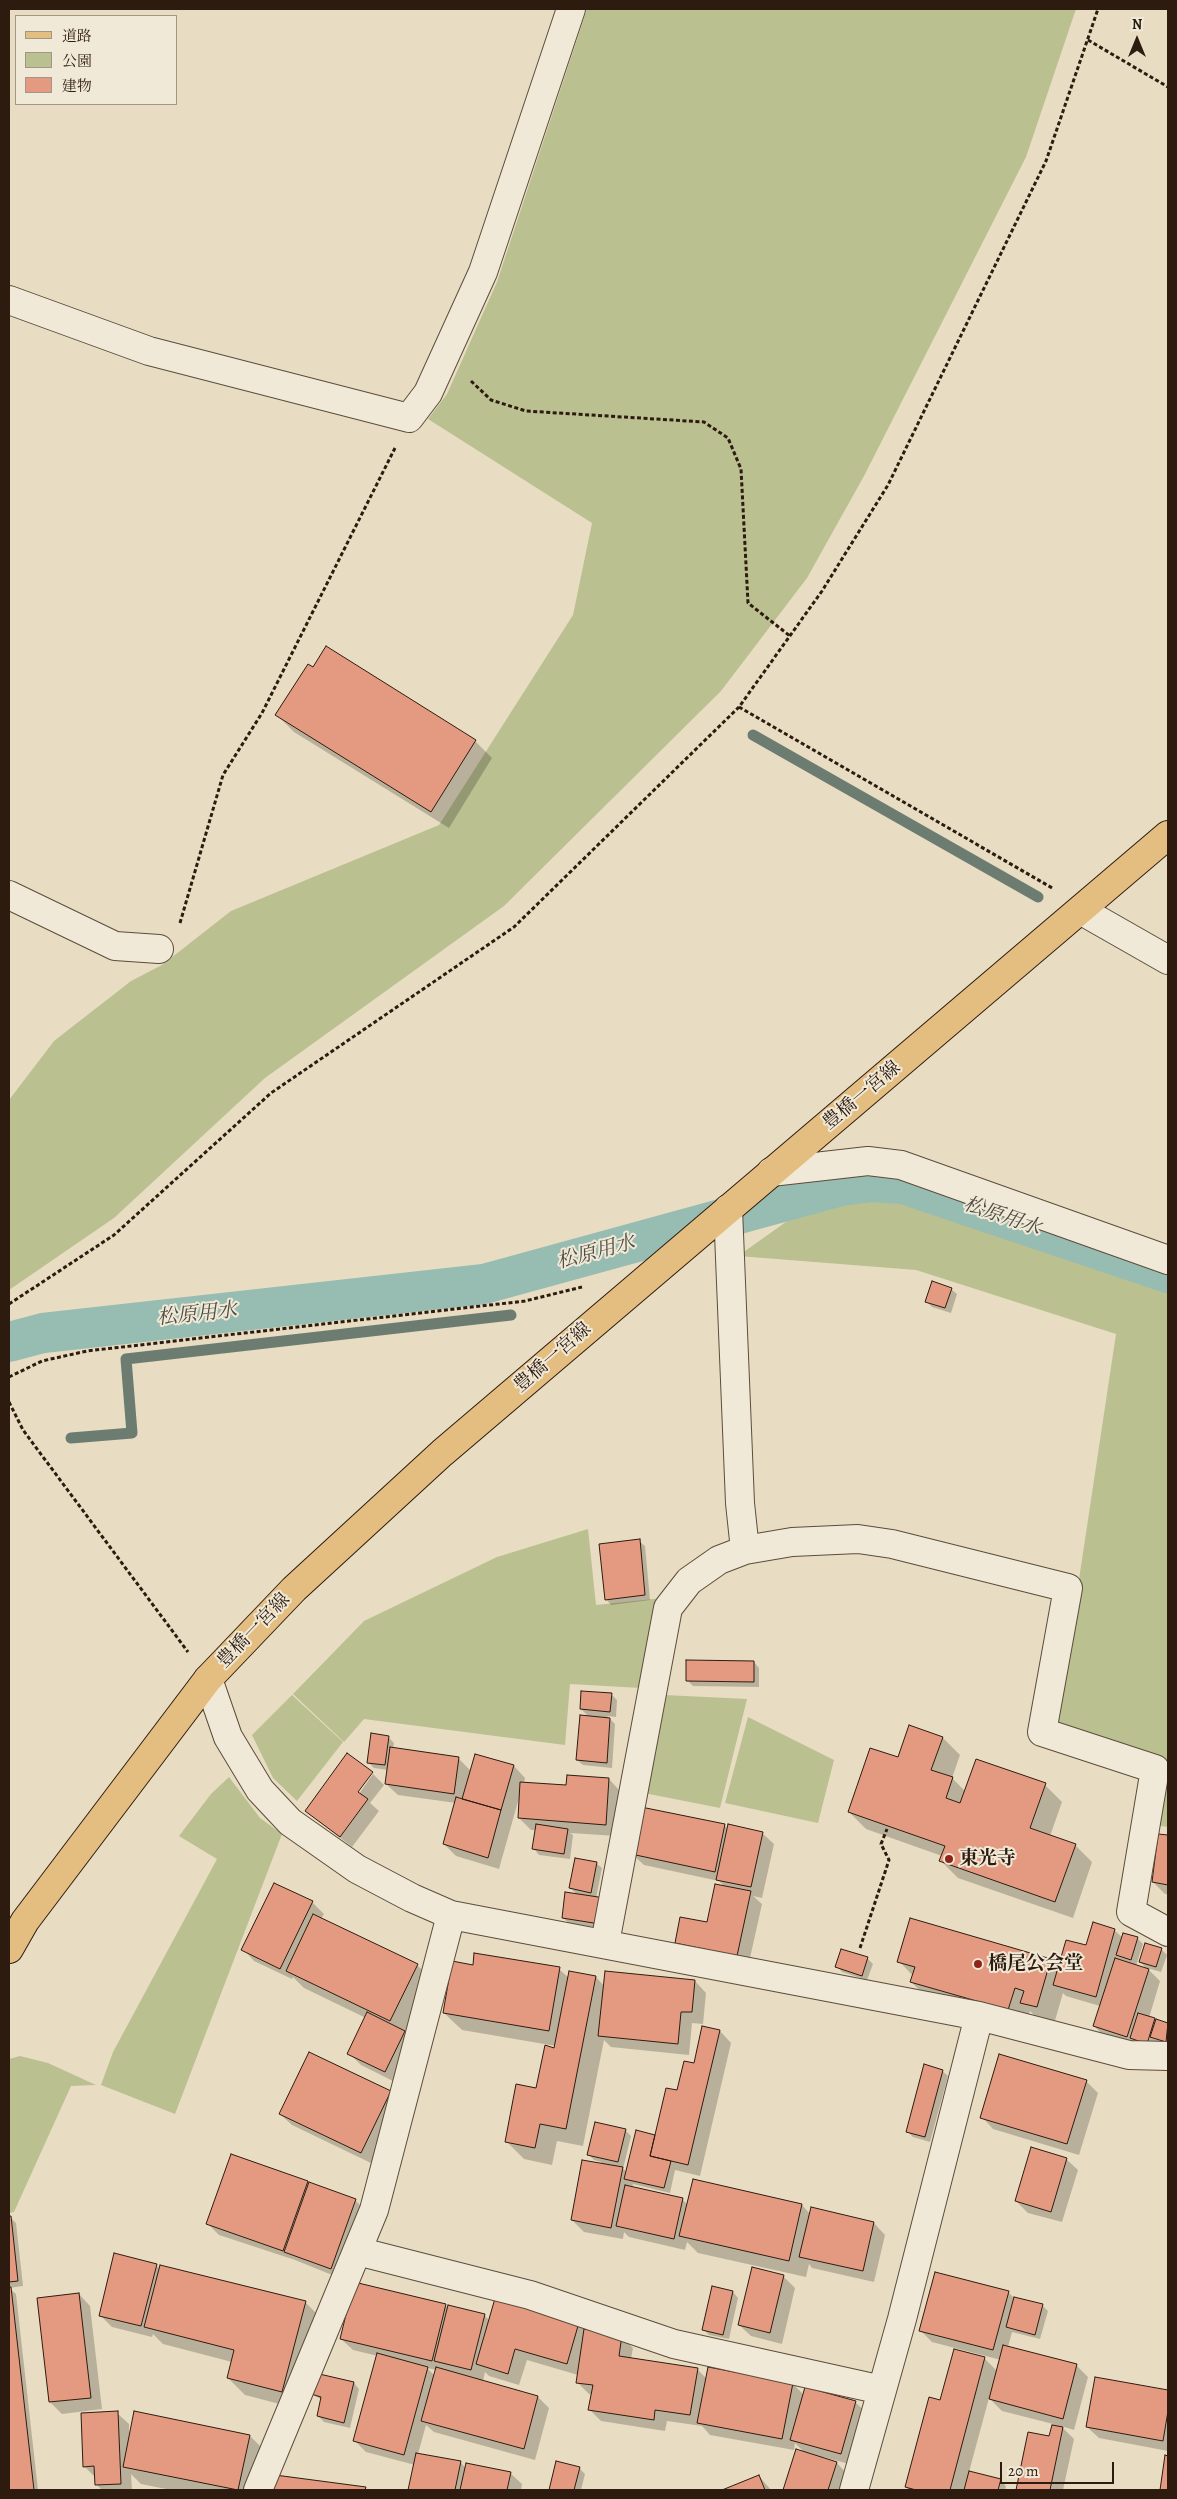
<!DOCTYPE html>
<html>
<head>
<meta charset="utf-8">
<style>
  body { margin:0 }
  #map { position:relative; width:1177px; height:2499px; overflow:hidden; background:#e8ddc2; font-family:Alegreya,"Noto Serif JP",serif }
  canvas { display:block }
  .frame { position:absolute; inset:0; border:10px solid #2e1b10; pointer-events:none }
  .legend { position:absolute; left:15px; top:15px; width:162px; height:90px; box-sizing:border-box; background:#f0e9d7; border:1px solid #a29787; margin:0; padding:6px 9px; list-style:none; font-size:15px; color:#2e1b10 }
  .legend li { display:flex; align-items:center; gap:10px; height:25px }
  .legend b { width:25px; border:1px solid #a29787 }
  .north { position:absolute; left:1112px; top:15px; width:50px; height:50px; -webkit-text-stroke:4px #f0e9d7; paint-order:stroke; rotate:0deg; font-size:14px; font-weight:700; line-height:20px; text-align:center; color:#2e1b10 }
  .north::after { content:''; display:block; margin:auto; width:18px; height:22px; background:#2e1b10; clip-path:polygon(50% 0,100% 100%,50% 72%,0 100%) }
  .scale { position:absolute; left:1000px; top:2462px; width:114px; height:22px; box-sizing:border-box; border:2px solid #2e1b10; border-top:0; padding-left:6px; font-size:15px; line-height:18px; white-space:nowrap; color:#2e1b10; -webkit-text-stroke:4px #f0e9d7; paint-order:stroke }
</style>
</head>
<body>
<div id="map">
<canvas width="1177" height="2499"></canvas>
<div class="frame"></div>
<ul class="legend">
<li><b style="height:6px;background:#e4be81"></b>道路</li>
<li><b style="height:14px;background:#bac090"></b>公園</li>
<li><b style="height:14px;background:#e49a80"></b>建物</li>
</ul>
<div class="north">N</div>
<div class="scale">20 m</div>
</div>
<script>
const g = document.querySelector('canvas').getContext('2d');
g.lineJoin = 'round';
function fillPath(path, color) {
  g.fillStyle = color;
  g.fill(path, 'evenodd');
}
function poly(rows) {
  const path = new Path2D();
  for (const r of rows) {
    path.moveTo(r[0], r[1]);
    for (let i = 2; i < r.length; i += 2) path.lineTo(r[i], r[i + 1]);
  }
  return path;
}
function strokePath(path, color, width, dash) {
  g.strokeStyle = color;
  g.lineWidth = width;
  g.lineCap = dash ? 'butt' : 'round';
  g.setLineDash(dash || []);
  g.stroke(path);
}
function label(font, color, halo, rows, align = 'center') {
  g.font = font + ' Alegreya,"Noto Serif JP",serif';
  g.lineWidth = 4;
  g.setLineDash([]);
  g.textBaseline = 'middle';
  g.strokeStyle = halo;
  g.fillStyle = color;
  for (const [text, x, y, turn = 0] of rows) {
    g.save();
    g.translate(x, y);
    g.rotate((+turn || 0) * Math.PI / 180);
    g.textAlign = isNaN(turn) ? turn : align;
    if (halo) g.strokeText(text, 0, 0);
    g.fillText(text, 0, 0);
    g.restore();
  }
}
fillPath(poly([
  [587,9,1076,9,1026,157,864,476,807,578,721,691,504,906,265,1078,114,1218,9,1290,9,1100,54,1041,131,981,162,965,231,911,439,825,573,615,592,523,428,419,447,394,497,282],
  [872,1190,901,1192,1168,1284,1168,1827,1154,1825,1167,1763,1052,1725,1078,1586,1116,1334,916,1270,738,1256,814,1202,844,1193],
  [588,1529,596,1605,663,1598,641,1688,570,1684,565,1745,364,1719,344,1742,293,1694,364,1621,497,1557],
  [292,1695,343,1742,297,1801,273,1778,252,1735],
  [665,1695,747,1699,720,1808,644,1793],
  [748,1717,834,1760,818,1823,725,1803],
  [229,1777,260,1818,282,1834,175,2114,101,2085,113,2052,217,1859,179,1836,211,1794],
  [20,2056,48,2063,96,2085,71,2086,14,2212,9,2213,9,2059]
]), '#bac090');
fillPath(poly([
  [277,715,475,741,492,758,449,828,294,732],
  [951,1289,957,1294,951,1313,932,1307,927,1302],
  [639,1541,645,1546,650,1600,611,1605,606,1599],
  [754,1662,759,1668,759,1687,693,1686,687,1680],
  [611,1694,617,1700,616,1717,607,1716,615,1724,612,1768,583,1765,577,1760,589,1717,581,1709],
  [910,1727,943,1738,960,1755,952,1778,966,1792,1045,1785,1062,1802,1050,1836,1075,1845,1092,1862,1073,1918,958,1878,941,1861,942,1856,866,1829,849,1812,899,1759],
  [388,1737,394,1743,393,1749,459,1759,471,1771,514,1766,525,1778,524,1783,567,1786,609,1779,620,1791,617,1836,570,1833,573,1835,570,1859,539,1855,534,1849,536,1830,531,1830,519,1818,519,1798,499,1869,456,1856,444,1844,456,1803,398,1795,386,1784,388,1770,374,1768,369,1763],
  [373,1774,384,1785,370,1803,379,1811,352,1847,306,1811,354,1796,356,1798],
  [724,1825,728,1829,762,1833,774,1844,762,1898,753,1896,762,1904,748,1967,688,1954,676,1942,708,1924,725,1887,719,1881,644,1865,632,1854],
  [1159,1835,1168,1836,1168,1894,1165,1894,1153,1882],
  [596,1863,602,1868,596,1898,606,1929,569,1923,563,1918,578,1895,570,1888],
  [312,1902,324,1914,321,1919,417,1965,434,1982,397,2083,361,2065,349,2053,366,2018,304,1988,293,1977,292,1979,254,1961,243,1949],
  [1114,1930,1123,1938,1137,1938,1143,1944,1136,1966,1148,1970,1140,1962,1161,1949,1167,1955,1161,1972,1147,1968,1160,1981,1149,2018,1168,2024,1168,2045,1155,2041,1152,2048,1106,2038,1094,2026,1100,2006,1066,1996,1063,1993,1054,2024,1039,2020,1030,2011,1025,2026,929,1999,911,1982,913,1976,899,1961,1051,1960,1059,1968,1087,1947],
  [867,1958,873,1964,867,1980,842,1972,837,1966],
  [474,1966,559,1969,569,1978,596,1977,604,1986,695,1981,706,1993,703,2024,692,2023,689,2055,611,2047,604,2040,583,2146,557,2141,552,2165,524,2159,507,2142,537,2089,556,2046,462,2030,444,2013],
  [720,2031,731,2043,700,2176,675,2170,670,2193,633,2184,632,2188,682,2199,688,2205,802,2205,810,2214,812,2208,874,2223,885,2235,874,2282,812,2268,809,2264,806,2277,698,2253,687,2242,685,2250,629,2237,624,2232,623,2239,584,2232,572,2220,601,2164,601,2162,594,2160,589,2155,625,2130,631,2136,623,2169,627,2172,656,2137,678,2092],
  [309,2053,391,2092,373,2164,292,2125,280,2114],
  [942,2071,948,2076,930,2142,913,2137,907,2131],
  [1086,2081,1098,2093,1079,2155,993,2129,982,2117],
  [1066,2159,1078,2170,1062,2222,1028,2213,1016,2201],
  [307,2182,355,2200,367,2212,342,2279,295,2260,219,2235,207,2223],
  [10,2217,16,2223,23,2286,9,2288,16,2294,38,2490,9,2490,9,2218],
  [156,2265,160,2269,305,2302,322,2319,299,2409,245,2395,228,2378,232,2362,163,2344,153,2334,152,2337,112,2327,100,2315],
  [783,2276,795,2288,782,2344,751,2336,739,2325],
  [733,2292,738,2298,729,2339,709,2335,703,2329],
  [1008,2292,1014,2298,1042,2305,1048,2311,1040,2339,1012,2332,1008,2347,1077,2366,1088,2377,1074,2430,1061,2426,1074,2439,1063,2490,1017,2490,1029,2434,1050,2438,1053,2424,1002,2411,989,2398,969,2472,1000,2480,1006,2486,1005,2490,909,2490,906,2487,941,2401,955,2351,985,2359,997,2371,1001,2360,932,2342,920,2330],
  [79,2294,90,2306,102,2409,62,2414,50,2402,38,2299],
  [445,2305,448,2308,484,2315,490,2321,579,2321,589,2331,621,2336,633,2348,631,2359,697,2369,707,2379,793,2384,804,2395,855,2402,867,2413,853,2465,823,2457,823,2459,837,2463,848,2475,843,2490,784,2490,797,2451,806,2454,795,2443,794,2450,710,2435,702,2426,667,2421,665,2431,601,2421,590,2410,592,2395,589,2394,577,2382,578,2375,527,2360,519,2385,489,2376,485,2372,483,2381,538,2397,549,2408,535,2460,434,2432,426,2425,418,2454,461,2463,466,2468,510,2473,522,2484,521,2490,409,2490,415,2465,366,2452,355,2441,378,2356,353,2350,341,2339],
  [427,2368,436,2370,435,2376],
  [1096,2379,1168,2392,1168,2451,1099,2438,1087,2427],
  [354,2383,359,2389,350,2428,324,2422,318,2416,322,2400,312,2394],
  [117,2413,129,2424,129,2435,250,2436,267,2453,259,2490,171,2490,141,2484,131,2474,132,2490,102,2490,96,2484,96,2478,84,2466],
  [557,2462,579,2468,585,2474,581,2490,550,2490],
  [276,2476,365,2488,367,2490,274,2490],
  [759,2476,771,2490,725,2490]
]), '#0003');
strokePath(poly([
  [753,735,1038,897],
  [71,1438,132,1433,126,1359,511,1315]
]), '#6d7c71', 11);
strokePath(poly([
  [9,1342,43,1333,484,1284,841,1186,871,1182,903,1184,1168,1273]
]), '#97bcb1', 40);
const building = poly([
  [326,646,476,740,431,812,275,715,308,664,313,667,326,646],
  [932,1281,952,1288,945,1308,925,1302,932,1281],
  [640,1539,645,1595,605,1600,599,1544,640,1539],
  [686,1660,754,1661,754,1682,686,1681,686,1660],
  [581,1691,612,1693,610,1712,580,1709,581,1691],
  [580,1715,610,1718,607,1763,576,1760,580,1715],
  [909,1725,943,1737,931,1770,953,1777,946,1798,960,1803,976,1759,1046,1783,1030,1828,1076,1844,1055,1902,939,1861,945,1846,848,1812,870,1748,898,1757,909,1725],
  [371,1733,389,1736,385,1765,367,1763,371,1733],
  [390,1747,459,1757,454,1794,385,1784,390,1747],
  [347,1753,373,1772,358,1792,368,1799,340,1837,305,1811,347,1753],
  [475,1754,514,1765,501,1810,462,1799,475,1754],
  [567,1775,609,1778,606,1825,518,1818,520,1782,566,1785,567,1775],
  [456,1797,501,1810,488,1858,443,1844,456,1797],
  [641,1807,725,1824,715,1872,631,1854,641,1807],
  [536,1824,568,1829,564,1854,532,1849,536,1824],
  [728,1824,763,1832,751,1887,716,1880,728,1824],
  [1158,1834,1168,1835,1168,1885,1152,1882,1158,1834],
  [575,1858,597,1862,591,1893,569,1888,575,1858],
  [274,1883,313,1901,280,1969,241,1950,274,1883],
  [715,1884,751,1891,737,1956,675,1943,680,1917,707,1922,715,1884],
  [565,1892,605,1898,600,1924,562,1918,565,1892],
  [313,1914,418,1964,390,2021,286,1971,313,1914],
  [910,1918,1051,1959,1037,2007,1020,2003,1024,1991,1015,1988,1008,2010,910,1982,915,1967,897,1962,910,1918],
  [1093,1922,1115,1929,1096,1997,1053,1985,1066,1940,1086,1945,1093,1922],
  [1123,1933,1138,1937,1131,1960,1116,1955,1123,1933],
  [1145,1943,1162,1948,1156,1967,1139,1962,1145,1943],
  [841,1949,868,1957,862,1976,835,1967,841,1949],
  [474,1953,560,1967,549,2031,443,2013,452,1961,473,1965,474,1953],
  [1115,1958,1149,1969,1127,2037,1093,2026,1115,1958],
  [569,1971,596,1976,566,2129,540,2124,535,2148,505,2142,516,2084,536,2088,545,2045,554,2048,569,1971],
  [605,1971,695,1980,692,2012,681,2012,678,2044,598,2036,605,1971],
  [367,2012,405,2031,385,2072,347,2054,367,2012],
  [1138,2013,1155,2018,1147,2044,1130,2038,1138,2013],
  [1156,2019,1168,2023,1166,2042,1150,2037,1156,2019],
  [702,2026,720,2030,688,2165,650,2156,666,2088,677,2090,684,2061,694,2063,702,2026],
  [309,2052,391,2091,361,2153,279,2114,309,2052],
  [999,2054,1087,2080,1067,2144,980,2118,999,2054],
  [924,2064,943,2070,925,2137,906,2132,924,2064],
  [595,2122,626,2129,618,2162,587,2155,595,2122],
  [636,2130,655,2135,650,2156,671,2161,664,2188,624,2179,636,2130],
  [1031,2147,1067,2158,1051,2212,1015,2201,1031,2147],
  [231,2154,308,2181,283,2251,206,2224,231,2154],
  [582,2160,623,2167,611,2228,571,2220,582,2160],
  [693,2179,802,2204,789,2261,679,2236,693,2179],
  [309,2182,356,2199,331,2269,284,2252,309,2182],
  [625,2185,683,2198,674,2239,616,2226,625,2185],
  [811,2207,874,2222,863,2271,799,2257,811,2207],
  [9,2216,11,2216,18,2281,9,2282,9,2216],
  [114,2253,157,2264,141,2326,99,2316,114,2253],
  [160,2265,306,2301,282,2392,227,2378,234,2350,144,2327,160,2265],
  [752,2267,784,2275,770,2333,738,2325,752,2267],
  [935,2272,1009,2291,993,2350,919,2331,935,2272],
  [354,2282,446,2304,432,2361,340,2339,354,2282],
  [712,2286,733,2291,723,2335,702,2330,712,2286],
  [9,2287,11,2287,34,2490,9,2490,9,2287],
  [79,2293,91,2398,49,2402,37,2298,79,2293],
  [496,2295,580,2319,567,2364,515,2349,508,2374,476,2364,496,2295],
  [1014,2297,1043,2304,1035,2335,1006,2327,1014,2297],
  [448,2305,485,2314,471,2370,434,2361,448,2305],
  [584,2329,622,2335,619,2356,698,2368,690,2415,655,2410,654,2420,588,2410,593,2385,576,2383,584,2329],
  [1003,2345,1077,2364,1063,2419,989,2399,1003,2345],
  [954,2349,985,2357,950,2490,916,2490,905,2487,929,2397,940,2400,954,2349],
  [377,2353,428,2367,404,2455,353,2441,377,2353],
  [436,2367,538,2396,524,2449,421,2421,436,2367],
  [708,2367,793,2383,782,2439,697,2423,708,2367],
  [315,2373,354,2382,344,2423,317,2416,321,2397,311,2394,315,2373],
  [1095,2377,1168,2390,1168,2411,1163,2441,1086,2427,1095,2377],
  [805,2387,856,2401,841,2454,790,2440,805,2387],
  [118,2411,121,2484,95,2485,94,2466,83,2467,81,2413,118,2411],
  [134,2411,250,2435,238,2490,123,2467,134,2411],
  [1052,2425,1063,2427,1050,2490,1016,2490,1028,2432,1049,2436,1052,2425],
  [796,2449,837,2462,828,2490,783,2490,796,2449],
  [416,2453,461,2461,455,2490,408,2490,416,2453],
  [1165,2455,1168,2456,1168,2490,1160,2490,1165,2455],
  [556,2461,580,2467,574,2490,549,2490,556,2461],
  [466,2463,511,2472,507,2490,460,2490,466,2463],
  [969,2471,1001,2479,998,2490,964,2490,969,2471],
  [275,2475,366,2487,365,2490,273,2490,275,2475],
  [759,2475,765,2490,722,2490,759,2475]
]);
fillPath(building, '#e49a80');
strokePath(building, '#2e1b10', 1);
const minor = poly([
  [9,300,149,351,409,418,428,393,483,272,571,9],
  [9,895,115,946,159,949],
  [1082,911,1168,960],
  [771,1172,868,1161,901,1165,1168,1260],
  [745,1550,792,1542,858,1539,892,1544,1068,1588,1042,1732,1155,1769,1131,1912,1168,1932],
  [208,1679,228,1737,260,1790,290,1822,357,1869,412,1898,451,1915,979,2016,1129,2055,1168,2056],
  [605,1943,668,1608,689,1581,719,1560,745,1550,740,1503,728,1209],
  [357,2251,530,2295,674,2344,882,2390],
  [258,2490,374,2210,451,1915],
  [854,2490,902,2319,979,2016]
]);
const major = poly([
  [9,1949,25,1921,208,1679,294,1589,442,1453,1168,835]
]);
strokePath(minor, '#5c4c3c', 30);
strokePath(major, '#2e1b10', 30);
strokePath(poly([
  [1088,40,1168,87],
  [471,381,491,400,526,411,704,422,728,438,741,469,748,603,790,636],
  [739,707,1054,889],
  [180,923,223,775,262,713,395,448],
  [9,1304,114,1235,271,1093,514,927,739,707,822,591,888,485,1046,161,1098,9],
  [9,1377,42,1361,87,1351,525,1301,582,1287],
  [9,1402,23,1430,188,1652],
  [860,1948,889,1860,881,1844,887,1829]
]), '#2e1b10', 3, [4, 2.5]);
strokePath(minor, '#f0e9d7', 28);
strokePath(major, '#e4be81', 28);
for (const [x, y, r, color] of [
  [949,1859,5,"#8f2418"],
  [978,1964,5,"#8f2418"]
]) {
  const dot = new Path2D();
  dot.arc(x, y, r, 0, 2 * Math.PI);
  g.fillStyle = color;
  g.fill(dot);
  strokePath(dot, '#f0e9d7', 2);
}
label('19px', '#2e1b10', '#f0e9d7', [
  ["豊橋一宮線",862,1096,-40],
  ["豊橋一宮線",553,1358,-41],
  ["豊橋一宮線",254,1631,-46]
]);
label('bold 19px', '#2e1b10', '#f0e9d7', [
  ["東光寺",959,1859],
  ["橋尾公会堂",988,1964]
], 'left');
label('italic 20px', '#4e4b40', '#f0e9d7', [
  ["松原用水",1002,1217,19],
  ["松原用水",596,1253,-15],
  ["松原用水",197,1315,-6]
]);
</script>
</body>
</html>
